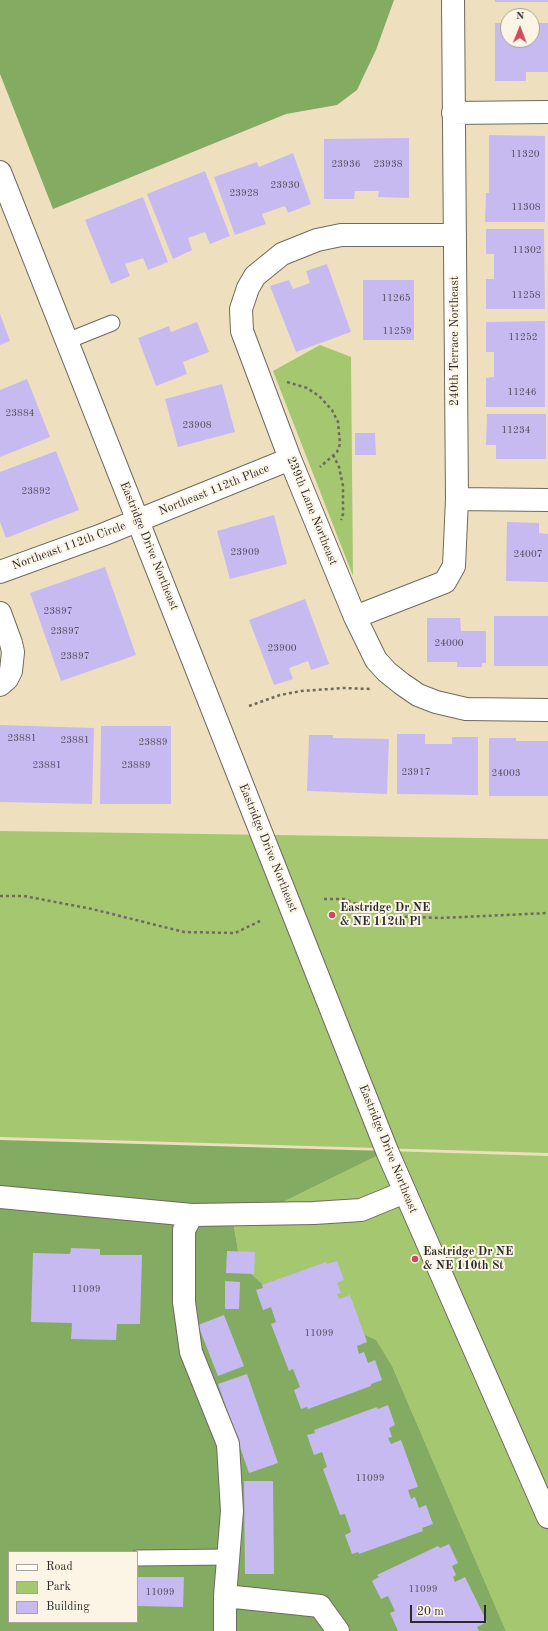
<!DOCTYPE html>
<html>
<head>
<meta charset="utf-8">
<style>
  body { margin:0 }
  #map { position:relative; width:548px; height:1631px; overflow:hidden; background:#eee0bf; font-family:"Old Standard TT",serif }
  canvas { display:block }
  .legend { position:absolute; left:8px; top:1551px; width:130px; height:72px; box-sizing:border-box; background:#fcf5e5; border:1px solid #a8a49b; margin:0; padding:5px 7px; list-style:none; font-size:12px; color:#2b2b2b }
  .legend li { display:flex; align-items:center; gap:8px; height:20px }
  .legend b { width:20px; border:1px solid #a8a49b }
  .north { position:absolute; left:500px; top:8px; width:40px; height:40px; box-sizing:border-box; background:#fcf5e5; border:1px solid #a8a49b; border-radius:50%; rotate:1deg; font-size:11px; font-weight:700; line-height:16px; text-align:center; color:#2b2b2b }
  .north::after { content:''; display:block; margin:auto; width:14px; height:18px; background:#d1495b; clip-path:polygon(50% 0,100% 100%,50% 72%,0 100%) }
  .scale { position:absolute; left:410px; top:1605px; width:76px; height:18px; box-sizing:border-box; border:2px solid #2b2b2b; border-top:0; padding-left:5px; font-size:12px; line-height:14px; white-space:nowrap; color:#2b2b2b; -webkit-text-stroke:3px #fcf5e5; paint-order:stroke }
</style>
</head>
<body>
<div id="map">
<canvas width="548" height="1631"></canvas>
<ul class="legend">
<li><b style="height:5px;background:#fff"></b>Road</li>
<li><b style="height:11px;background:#a4c770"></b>Park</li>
<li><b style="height:11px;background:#c7baf1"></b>Building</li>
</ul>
<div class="north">N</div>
<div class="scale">20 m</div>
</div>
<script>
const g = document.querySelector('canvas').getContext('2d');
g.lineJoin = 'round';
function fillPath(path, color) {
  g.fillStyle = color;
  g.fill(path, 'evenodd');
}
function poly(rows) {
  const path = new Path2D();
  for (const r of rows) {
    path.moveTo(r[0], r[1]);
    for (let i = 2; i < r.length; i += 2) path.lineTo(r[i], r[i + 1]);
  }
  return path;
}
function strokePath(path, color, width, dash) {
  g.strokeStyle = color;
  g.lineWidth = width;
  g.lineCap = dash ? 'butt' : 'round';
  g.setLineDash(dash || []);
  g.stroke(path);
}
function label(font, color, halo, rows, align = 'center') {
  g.font = font + ' "Old Standard TT",serif';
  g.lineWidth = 4;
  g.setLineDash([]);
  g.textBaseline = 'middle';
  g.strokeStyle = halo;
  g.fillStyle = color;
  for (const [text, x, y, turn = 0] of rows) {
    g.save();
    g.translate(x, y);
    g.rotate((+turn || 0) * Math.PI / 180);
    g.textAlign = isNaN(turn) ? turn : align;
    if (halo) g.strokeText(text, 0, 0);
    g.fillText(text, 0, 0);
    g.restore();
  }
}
fillPath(poly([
  [320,345,351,357,353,576,273,371],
  [0,831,548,839,548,1153,0,1137],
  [387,1151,548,1156,548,1631,506,1631,393,1368,276,1297,240,1263,234,1226]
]), '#a4c770');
fillPath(poly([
  [0,0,394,0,376,50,357,90,337,105,286,114,53,209,0,74],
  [0,1140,387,1151,234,1226,240,1263,276,1297,376,1340,393,1368,506,1631,0,1631],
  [9,1552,137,1552,137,1622,9,1622]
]), '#83ac62');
fillPath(poly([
  [495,0,548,0,548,2,495,2],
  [495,23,508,23,508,40,532,40,532,23,548,23,548,72,526,72,526,81,495,81],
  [489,135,545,136,545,222,485,222,486,193,489,193],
  [409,138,409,198,378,197,379,191,355,191,354,199,324,199,324,139],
  [293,153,311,204,288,213,285,206,262,214,266,224,235,235,214,177,257,162,259,167],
  [205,171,230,236,210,244,205,232,188,238,192,250,173,259,147,194],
  [143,197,168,262,148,270,143,258,125,264,130,276,111,284,85,220],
  [486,229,544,229,545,309,486,309,486,279,494,279,494,254,486,254],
  [327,264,351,332,296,352,270,286,289,280,293,289,310,283,306,271],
  [363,280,414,280,414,340,363,340],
  [0,314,10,341,0,345],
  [545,321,545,407,486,407,486,378,494,377,494,352,486,352,486,322],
  [197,322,209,352,183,362,187,374,156,386,138,338,169,326,171,332],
  [27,379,50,437,0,457,0,390],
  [222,384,235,432,178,447,165,399],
  [487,414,546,414,546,459,496,459,496,445,486,445],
  [355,433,375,433,376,455,355,455],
  [56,451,79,510,6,538,0,522,0,472],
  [274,515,287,564,230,579,217,531],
  [507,522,539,523,539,533,548,534,548,582,506,581],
  [105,567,136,655,61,681,30,593],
  [305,599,329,664,311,670,308,661,289,668,293,679,274,685,249,620],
  [494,616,548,616,548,666,494,666],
  [427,618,460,618,461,631,486,631,486,663,482,663,482,667,457,667,457,662,427,662],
  [0,725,94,728,92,804,0,802],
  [101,726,171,726,171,804,100,804],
  [397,734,425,734,425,744,452,744,452,737,478,737,478,795,397,794],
  [309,735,333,735,333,738,389,739,387,794,307,791],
  [489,738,516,738,516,741,548,741,548,796,489,796],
  [71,1248,100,1249,100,1255,142,1255,140,1324,117,1324,116,1340,71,1339,72,1323,31,1322,33,1253,70,1254],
  [227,1251,255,1252,254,1274,226,1273],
  [337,1261,344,1280,337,1283,341,1293,337,1294,339,1299,350,1295,367,1342,357,1346,359,1354,364,1352,368,1363,375,1360,382,1380,371,1384,371,1386,308,1409,307,1407,301,1409,294,1390,300,1387,293,1369,289,1371,271,1324,276,1322,271,1307,263,1310,256,1290,263,1288,262,1285,326,1262,327,1264],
  [225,1281,240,1282,239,1309,225,1309],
  [224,1315,244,1366,218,1376,198,1325],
  [247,1374,278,1463,249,1473,218,1384],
  [388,1405,395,1425,389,1428,392,1437,388,1438,391,1444,401,1440,418,1487,408,1490,411,1499,415,1497,419,1508,426,1505,433,1524,422,1528,423,1531,359,1554,358,1552,352,1554,345,1535,351,1532,345,1514,340,1515,323,1469,327,1467,322,1452,314,1455,307,1435,315,1433,314,1430,377,1407,378,1409],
  [244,1481,273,1481,274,1574,245,1574],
  [449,1544,458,1563,452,1566,456,1575,453,1577,455,1582,465,1577,487,1622,477,1627,479,1631,398,1631,390,1613,395,1611,388,1596,381,1599,372,1581,379,1577,377,1575,438,1546,440,1548],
  [137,1577,184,1577,183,1607,137,1606]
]), '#c7baf1');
const service = poly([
  [67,341,112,323],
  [137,1558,228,1557]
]);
const minor = poly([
  [453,113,548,112],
  [0,172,387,1151,548,1517],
  [455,235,341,235,317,240,282,254,255,276,248,288,241,309,242,331,290,459,355,617,376,660,387,672,402,684,418,695,436,702,466,709,548,710],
  [457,499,548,500],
  [0,572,102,535,290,459],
  [0,613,11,643,13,652,11,671,7,679,0,685],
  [355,617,445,582,454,566,457,499,453,0],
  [0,1197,192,1215],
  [225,1596,225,1631],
  [338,1631,320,1606,225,1596,232,1511,228,1444,191,1352,184,1302,184,1230,192,1215,314,1213,361,1210,405,1192]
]);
strokePath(service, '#6f6a5f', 17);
strokePath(minor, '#6f6a5f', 24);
strokePath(poly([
  [287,382,307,388,319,396,332,410,338,422,340,444,337,452,320,467],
  [333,455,339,467,343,486,343,514,341,520],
  [249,706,280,695,301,691,344,688,370,689],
  [0,896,24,896,92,909,184,932,235,933,260,921],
  [324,899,344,899,387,916,441,918,548,913]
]), '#6f6a5f', 2.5, [3, 3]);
strokePath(service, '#fff', 15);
strokePath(minor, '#fff', 22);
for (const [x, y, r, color] of [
  [332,915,4,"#d1495b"],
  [415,1259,4,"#d1495b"]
]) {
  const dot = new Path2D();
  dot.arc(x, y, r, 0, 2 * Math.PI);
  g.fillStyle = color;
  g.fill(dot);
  strokePath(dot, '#fcf5e5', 1.5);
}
label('10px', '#524f5c', null, [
  ["11320",525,154],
  ["23936",346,164],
  ["23938",388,164],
  ["23930",285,185],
  ["23928",244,193],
  ["11308",526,207],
  ["11302",527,250],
  ["11258",526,295],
  ["11265",396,298],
  ["11259",397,331],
  ["11252",523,337],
  ["11246",522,392],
  ["23884",20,413],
  ["23908",197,425],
  ["11234",516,430],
  ["23892",36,491],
  ["23909",245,552],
  ["24007",528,554],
  ["23897",58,611],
  ["23897",65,631],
  ["24000",449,643],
  ["23900",282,648],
  ["23897",75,656],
  ["23881",22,738],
  ["23881",75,740],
  ["23889",153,742],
  ["23881",47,765],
  ["23889",136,765],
  ["23917",416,772],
  ["24003",506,773],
  ["11099",86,1289],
  ["11099",319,1333],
  ["11099",370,1478],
  ["11099",423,1589],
  ["11099",160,1592]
]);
label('12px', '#2b2b2b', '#fcf5e5', [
  ["240th Terrace Northeast",455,341,-90],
  ["Northeast 112th Place",214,490,-22],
  ["239th Lane Northeast",312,511,68],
  ["Northeast 112th Circle",69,546,-20],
  ["Eastridge Drive Northeast",149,546,68],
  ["Eastridge Drive Northeast",268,848,68],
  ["Eastridge Drive Northeast",388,1149,68]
]);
label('bold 12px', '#2b2b2b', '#fcf5e5', [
  ["Eastridge Dr NE",340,908],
  ["& NE 112th Pl",340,922],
  ["Eastridge Dr NE",423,1252],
  ["& NE 110th St",423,1266]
], 'left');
</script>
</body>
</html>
